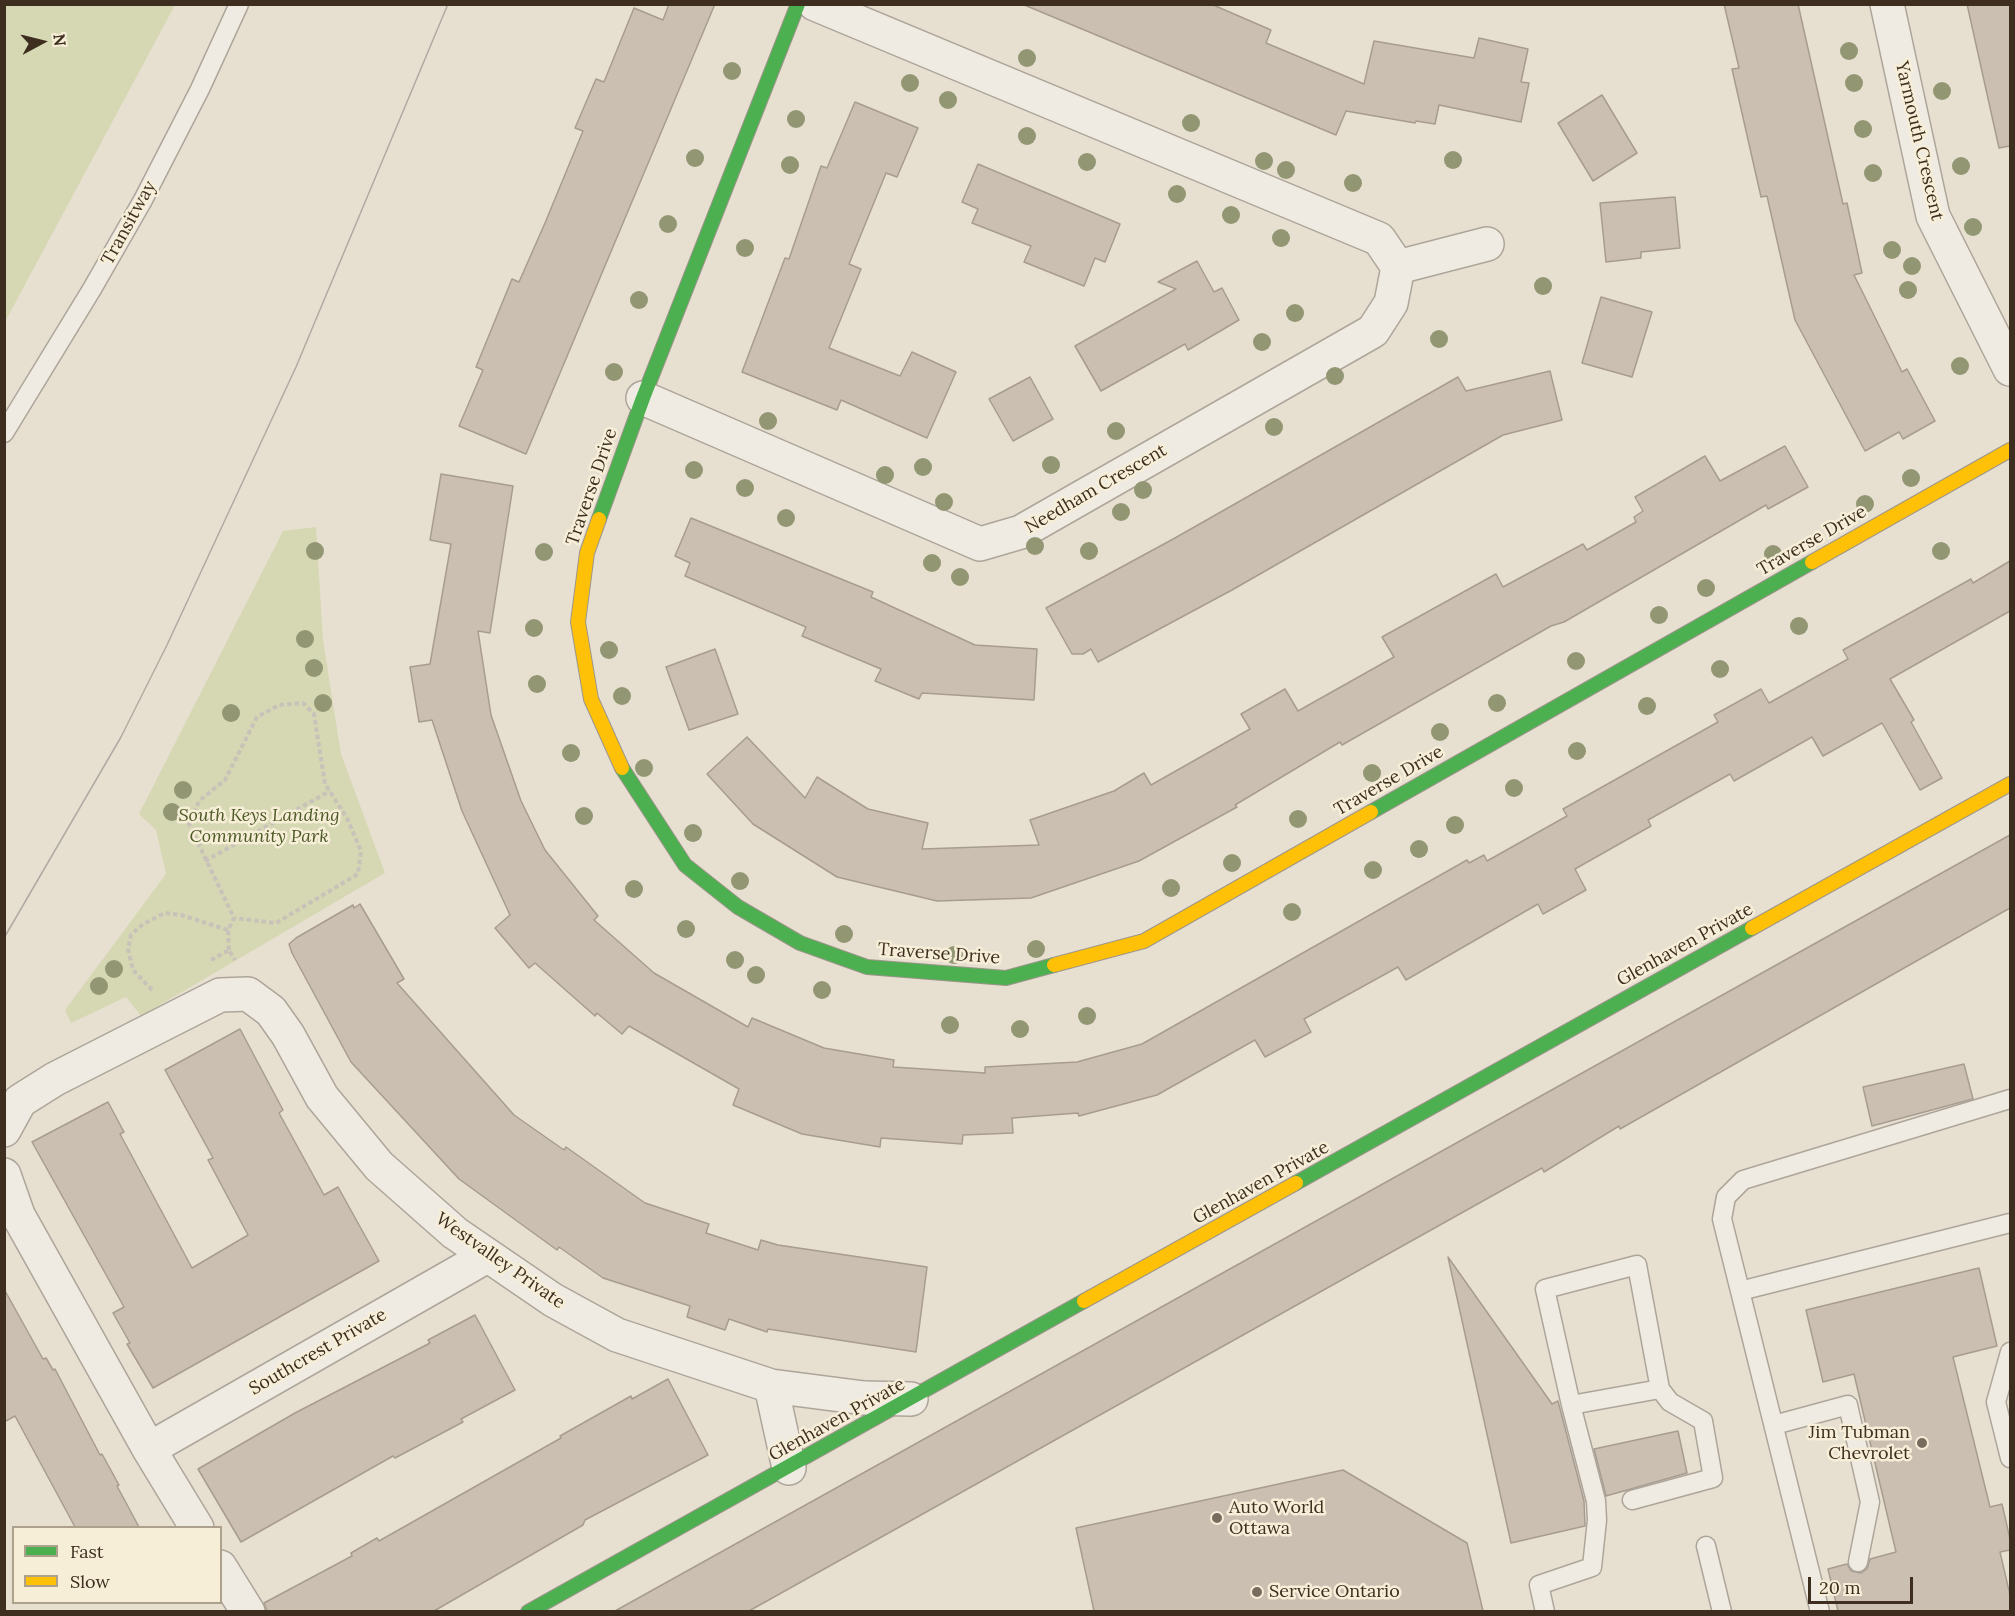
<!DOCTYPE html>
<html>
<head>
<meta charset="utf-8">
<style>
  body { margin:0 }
  #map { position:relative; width:2015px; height:1616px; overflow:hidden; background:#e7e0d1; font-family:Lora,serif }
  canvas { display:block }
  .frame { position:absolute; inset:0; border:6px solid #3d2e20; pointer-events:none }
  .legend { position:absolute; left:12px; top:1526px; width:210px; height:78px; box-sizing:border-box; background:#f7eed8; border:2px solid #ada18e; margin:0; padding:8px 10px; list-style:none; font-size:18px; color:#3d2e20 }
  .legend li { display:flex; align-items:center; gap:12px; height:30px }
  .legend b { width:30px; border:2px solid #ada18e }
  .north { position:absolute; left:12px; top:12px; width:60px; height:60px; -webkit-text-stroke:4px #f7eed8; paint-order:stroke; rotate:83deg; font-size:16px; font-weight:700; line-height:24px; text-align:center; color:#3d2e20 }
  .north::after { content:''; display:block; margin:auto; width:21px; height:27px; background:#3d2e20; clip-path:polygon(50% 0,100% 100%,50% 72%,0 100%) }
  .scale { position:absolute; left:1808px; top:1577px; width:105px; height:27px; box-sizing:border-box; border:3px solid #3d2e20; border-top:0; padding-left:8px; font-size:18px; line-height:21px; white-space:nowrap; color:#3d2e20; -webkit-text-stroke:4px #f7eed8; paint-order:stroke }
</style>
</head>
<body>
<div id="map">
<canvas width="2015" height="1616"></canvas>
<div class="frame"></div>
<ul class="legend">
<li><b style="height:8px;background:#4caf50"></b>Fast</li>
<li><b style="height:8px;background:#ffc107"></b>Slow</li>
</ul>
<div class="north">N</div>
<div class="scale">20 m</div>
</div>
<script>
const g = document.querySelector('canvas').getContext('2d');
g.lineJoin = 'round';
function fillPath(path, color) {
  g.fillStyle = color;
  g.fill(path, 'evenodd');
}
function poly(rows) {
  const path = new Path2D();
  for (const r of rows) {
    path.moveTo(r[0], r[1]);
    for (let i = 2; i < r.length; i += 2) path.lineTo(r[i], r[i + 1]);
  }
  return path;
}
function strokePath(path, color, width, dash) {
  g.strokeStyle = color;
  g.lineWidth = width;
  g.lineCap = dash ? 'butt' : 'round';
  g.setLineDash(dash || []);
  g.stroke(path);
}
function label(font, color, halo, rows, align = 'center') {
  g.font = font + ' Lora,serif';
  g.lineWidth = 5;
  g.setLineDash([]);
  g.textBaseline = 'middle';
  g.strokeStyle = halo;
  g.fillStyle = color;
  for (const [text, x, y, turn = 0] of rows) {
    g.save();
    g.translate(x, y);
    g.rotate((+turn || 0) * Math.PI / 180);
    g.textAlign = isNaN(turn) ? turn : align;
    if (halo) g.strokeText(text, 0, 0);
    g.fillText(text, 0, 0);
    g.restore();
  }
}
fillPath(poly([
  [5,4,175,5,5,322,4,5],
  [316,527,323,640,341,754,385,873,141,1016,126,997,71,1023,65,1010,166,874,156,830,139,814,283,531]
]), '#d6d7b3');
const building = poly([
  [669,4,715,4,526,454,459,426,483,370,476,367,512,279,519,282,545,223,583,131,575,128,596,79,604,82,634,8,663,20,669,4],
  [1022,4,1211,4,1271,30,1266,43,1364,84,1374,41,1474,58,1479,38,1528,49,1521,82,1529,83,1521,122,1439,105,1435,124,1416,121,1415,123,1346,111,1336,135,1022,4],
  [1724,4,1798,4,1843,204,1847,203,1862,273,1854,275,1902,372,1907,369,1935,421,1903,439,1899,432,1865,451,1795,320,1767,196,1761,197,1732,69,1739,68,1724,4],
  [1967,4,2010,4,2010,146,1999,148,1967,4],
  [1602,95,1637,153,1593,181,1558,123,1602,95],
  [855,102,918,128,897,177,886,173,849,264,861,269,829,348,900,376,912,352,956,372,927,438,841,400,837,410,742,372,785,258,789,259,821,166,827,168,855,102],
  [978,164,1120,224,1105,262,1095,258,1084,286,1024,262,1031,246,972,223,978,209,962,202,978,164],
  [1675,197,1680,248,1641,252,1641,258,1606,262,1600,203,1675,197],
  [1197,261,1214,292,1222,288,1239,320,1188,350,1185,344,1101,391,1075,346,1176,289,1158,282,1197,261],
  [1601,297,1652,312,1632,377,1582,363,1601,297],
  [1550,371,1562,420,1503,435,1232,590,1098,662,1091,649,1083,654,1072,654,1046,608,1175,538,1458,377,1466,391,1550,371],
  [1030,377,1053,419,1013,441,989,399,1030,377],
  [1785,446,1808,487,1768,509,1766,505,1564,622,1551,626,1342,745,1340,742,1235,805,1237,807,1139,861,1031,898,937,901,837,877,753,824,707,774,747,737,805,798,817,777,868,809,928,823,922,849,1039,845,1030,820,1114,791,1144,773,1151,785,1250,729,1241,714,1285,689,1298,711,1394,657,1382,637,1496,574,1503,587,1583,544,1587,550,1636,522,1634,517,1643,511,1635,497,1705,456,1720,481,1785,446],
  [441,474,513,486,490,633,478,631,491,715,521,801,545,850,598,916,594,920,654,973,748,1027,752,1018,824,1048,894,1060,893,1067,985,1073,985,1067,1077,1062,1142,1044,1467,860,1469,863,1484,855,1487,861,1567,816,1563,809,1718,722,1714,715,1761,689,1769,703,1848,659,1843,650,1971,579,1973,583,2010,561,2010,611,1890,679,1914,720,1911,722,1942,778,1920,790,1882,723,1823,756,1812,737,1734,781,1730,774,1648,820,1651,826,1575,869,1586,890,1543,914,1538,904,1406,980,1398,967,1304,1019,1311,1032,1265,1057,1255,1040,1157,1095,1079,1116,1078,1113,1012,1118,1013,1133,963,1135,962,1144,881,1138,880,1147,802,1134,733,1105,739,1089,629,1026,622,1034,597,1013,595,1016,535,963,529,968,495,928,510,915,462,811,432,720,419,722,410,667,430,664,451,544,430,540,441,474],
  [691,518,873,592,871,597,975,645,1037,649,1034,700,922,693,919,699,875,681,881,669,802,636,806,627,685,576,690,563,675,556,691,518],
  [715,649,738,714,689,730,666,667,715,649],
  [2010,835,2010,908,1620,1129,1619,1126,1544,1172,1542,1168,749,1611,615,1611,2010,835],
  [360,904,404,979,397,983,514,1115,564,1150,566,1147,645,1203,709,1224,706,1233,758,1250,761,1240,778,1245,927,1267,916,1352,768,1329,767,1332,729,1319,725,1330,687,1317,690,1306,603,1278,559,1247,557,1250,459,1179,351,1062,292,953,289,944,296,938,353,905,354,908,360,904],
  [240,1029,283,1110,279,1113,324,1195,338,1187,379,1261,153,1388,127,1344,130,1343,113,1313,124,1307,32,1142,108,1102,124,1132,120,1134,192,1268,248,1235,208,1160,213,1158,165,1070,240,1029],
  [1964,1064,1973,1099,1872,1126,1863,1087,1964,1064],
  [1448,1257,1552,1404,1558,1401,1584,1501,1585,1526,1511,1543,1448,1257],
  [1979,1268,1997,1346,1953,1357,1990,1507,2002,1504,2010,1539,2010,1550,2000,1552,2010,1595,2010,1611,1838,1611,1828,1569,1847,1564,1851,1571,1861,1573,1867,1569,1870,1559,1896,1552,1854,1374,1823,1382,1806,1310,1979,1268],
  [4,1289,43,1359,46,1358,53,1370,55,1369,100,1455,102,1454,119,1485,117,1486,139,1527,75,1527,15,1416,4,1422,4,1289],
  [475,1315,515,1390,461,1419,463,1422,395,1458,393,1456,241,1542,198,1469,295,1413,430,1343,428,1340,475,1315],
  [668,1379,708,1455,585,1520,583,1525,434,1611,267,1611,264,1603,352,1556,351,1553,377,1538,379,1541,561,1438,560,1436,631,1396,632,1399,668,1379],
  [1678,1431,1687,1473,1606,1496,1594,1449,1678,1431],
  [1343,1470,1467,1543,1483,1611,1094,1611,1076,1528,1343,1470]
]);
fillPath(building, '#cbbfb2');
strokePath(building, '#a89c90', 1.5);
const lane = poly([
  [4,433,92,289,143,200,200,89,239,4],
  [1740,1291,1722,1219,1726,1197,1743,1180,2010,1099],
  [2010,1352,1996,1402,2010,1458],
  [1774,1425,1848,1405,1870,1502,1858,1562],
  [1632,1500,1713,1478,1703,1421,1670,1402,1660,1389],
  [1706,1546,1722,1612],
  [1545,1612,1539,1585,1592,1567,1597,1520,1596,1501,1571,1405,1545,1289,1637,1265,1660,1389,1571,1405],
  [1820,1612,1740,1291,2010,1223]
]);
const street = poly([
  [1887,4,1933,216,2010,369],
  [1398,267,1487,244],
  [643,398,980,544,1021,532,1373,331,1391,303,1398,267,1379,239,815,4],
  [4,1130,20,1101,55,1079,220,995,248,994,271,1011,288,1035,322,1097,379,1166,455,1233,553,1300,617,1335,771,1386,789,1468],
  [4,1175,18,1215,149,1449,197,1528],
  [771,1386,864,1398,911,1399],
  [149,1449,487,1256],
  [220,1567,248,1612]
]);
const fast = poly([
  [599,519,643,398,798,4],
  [622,768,685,865,738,907,800,943,867,967,1006,978,1054,965],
  [1371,812,1812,562],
  [1296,1183,1752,928],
  [528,1612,1084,1301]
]);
const slow = poly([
  [599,519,587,553,578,622,591,699,622,768],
  [1812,562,2010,450],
  [1752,928,2010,784],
  [1054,965,1144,941,1371,812],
  [1084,1301,1296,1183]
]);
strokePath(lane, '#ada599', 21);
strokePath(street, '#ada599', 36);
strokePath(fast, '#9c958a', 16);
strokePath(slow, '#9c958a', 16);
strokePath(poly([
  [205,861,330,791],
  [229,950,228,930,234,918,189,824,199,801,225,780,257,717,279,705,303,703,314,714,325,784,347,818,361,851,358,874,276,923,234,918],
  [211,960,229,950,235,960],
  [152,990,133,970,128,949,131,935,143,924,165,913,181,915,228,930]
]), '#c8c2b9', 4, [4.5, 3]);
strokePath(lane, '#efebe3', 18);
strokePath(street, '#efebe3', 33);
strokePath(fast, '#4caf50', 14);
strokePath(slow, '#ffc107', 14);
strokePath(poly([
  [4,938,121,737,167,645,296,367,448,4]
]), '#afaaa2', 1.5);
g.fillStyle = '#929673';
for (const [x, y] of [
  [1849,51],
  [1027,58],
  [732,71],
  [910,83],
  [1854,83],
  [1942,91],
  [948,100],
  [796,119],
  [1191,123],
  [1863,129],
  [1027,136],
  [695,158],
  [1453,160],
  [1264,161],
  [1087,162],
  [790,165],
  [1961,166],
  [1286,170],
  [1873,173],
  [1353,183],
  [1177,194],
  [1231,215],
  [668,224],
  [1973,227],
  [1281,238],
  [745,248],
  [1892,250],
  [1912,266],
  [1543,286],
  [1908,290],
  [639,300],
  [1295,313],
  [1439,339],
  [1262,342],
  [1960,366],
  [614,372],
  [1335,376],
  [768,421],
  [1274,427],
  [1116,431],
  [1051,465],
  [923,467],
  [694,470],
  [885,475],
  [1911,478],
  [745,488],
  [1143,490],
  [944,502],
  [1865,504],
  [1121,512],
  [786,518],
  [1035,546],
  [315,551],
  [1089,551],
  [1941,551],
  [544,552],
  [1773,554],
  [932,563],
  [960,577],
  [1706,588],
  [1659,615],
  [1799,626],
  [534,628],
  [305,639],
  [609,650],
  [1576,661],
  [314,668],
  [1720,669],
  [537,684],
  [622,696],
  [323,703],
  [1497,703],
  [1647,706],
  [231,713],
  [1440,732],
  [1577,751],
  [571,753],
  [644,768],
  [1372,773],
  [1514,788],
  [183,790],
  [172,812],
  [584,816],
  [1298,819],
  [1455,825],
  [693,833],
  [1419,849],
  [1232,863],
  [1373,870],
  [740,881],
  [1171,888],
  [634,889],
  [1292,912],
  [686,929],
  [844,934],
  [1036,949],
  [954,955],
  [735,960],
  [114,969],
  [756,975],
  [99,986],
  [822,990],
  [1087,1016],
  [950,1025],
  [1020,1029]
]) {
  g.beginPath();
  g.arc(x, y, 9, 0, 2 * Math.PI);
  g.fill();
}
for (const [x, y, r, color] of [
  [1922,1443,6,"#786c5e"],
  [1217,1518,6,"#786c5e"],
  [1257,1592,6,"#786c5e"]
]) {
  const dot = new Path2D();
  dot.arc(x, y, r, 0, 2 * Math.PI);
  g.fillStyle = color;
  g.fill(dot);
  strokePath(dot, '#f7eed8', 2);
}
label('18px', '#3d2e20', '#f7eed8', [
  ["Yarmouth Crescent",1919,141,77],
  ["Transitway",129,223,-61],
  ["Traverse Drive",592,487,-71],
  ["Needham Crescent",1096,489,-30],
  ["Traverse Drive",1812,541,-30],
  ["Traverse Drive",1389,781,-30],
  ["Glenhaven Private",1685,945,-29],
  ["Traverse Drive",939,954,4],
  ["Glenhaven Private",1261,1183,-29],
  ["Westvalley Private",500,1261,35],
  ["Southcrest Private",318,1352,-30],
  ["Glenhaven Private",837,1420,-29]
]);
label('italic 18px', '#4d5a26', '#f7eed8', [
  ["South Keys Landing",259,816],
  ["Community Park",259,837]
]);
label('18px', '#3d2e20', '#f7eed8', [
  ["Jim Tubman",1910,1433,"right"],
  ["Chevrolet",1910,1454,"right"],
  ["Auto World",1229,1508],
  ["Ottawa",1229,1529],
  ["Service Ontario",1269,1592]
], 'left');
</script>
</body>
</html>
